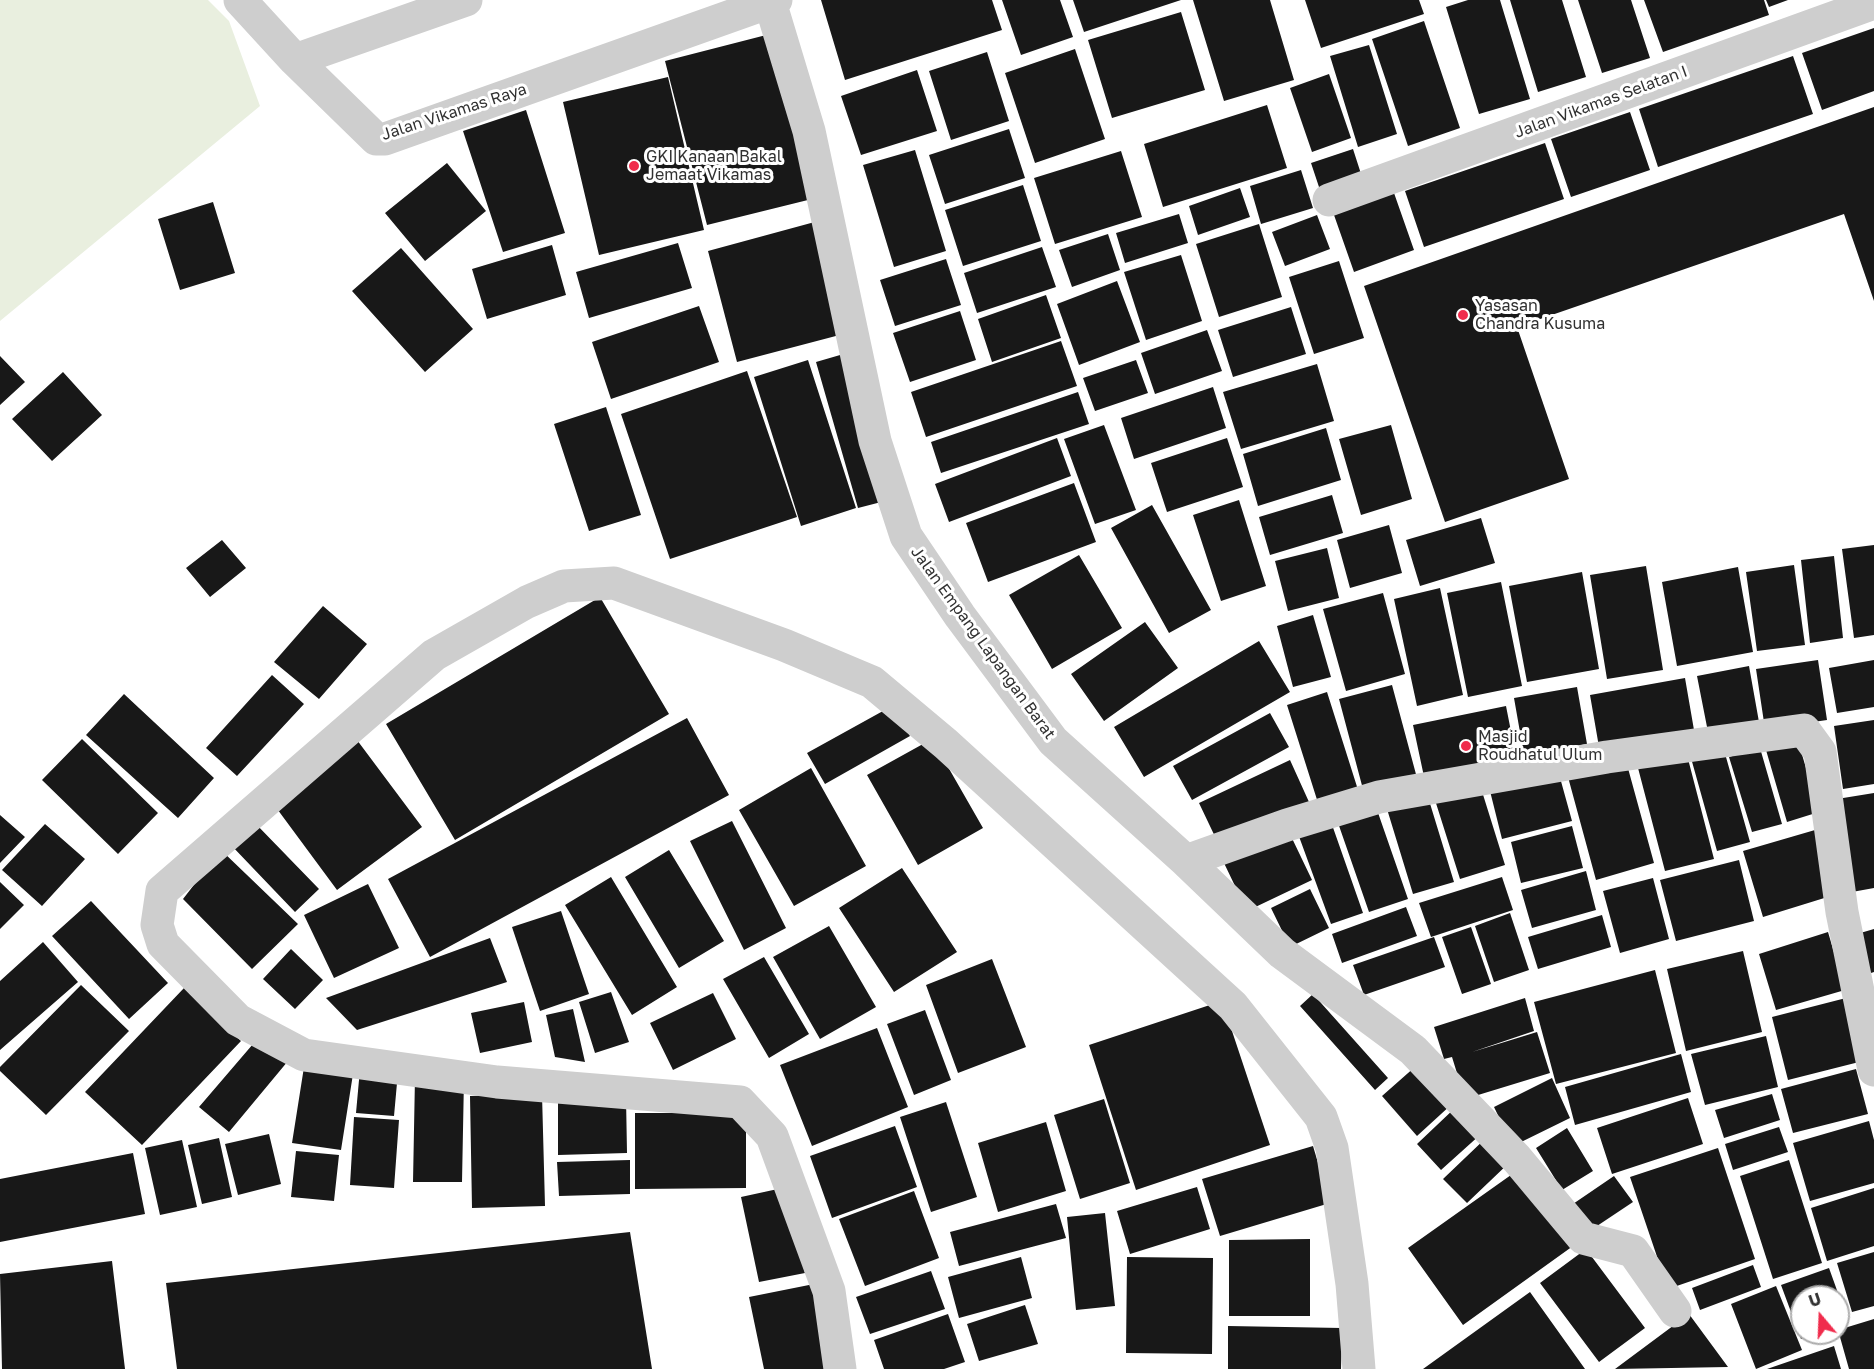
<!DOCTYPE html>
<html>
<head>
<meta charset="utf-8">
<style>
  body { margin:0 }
  #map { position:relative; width:1874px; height:1369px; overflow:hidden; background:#fff; font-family:"Golos Text",sans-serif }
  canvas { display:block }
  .north { position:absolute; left:1790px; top:1285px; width:60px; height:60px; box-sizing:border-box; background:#fff; border:2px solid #adadad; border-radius:50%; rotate:341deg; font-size:16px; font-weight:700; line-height:24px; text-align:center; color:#313131 }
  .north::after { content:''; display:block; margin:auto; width:21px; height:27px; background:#f02c4c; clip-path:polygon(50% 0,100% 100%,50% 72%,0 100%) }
</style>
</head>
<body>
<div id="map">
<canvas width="1874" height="1369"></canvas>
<div class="north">U</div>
</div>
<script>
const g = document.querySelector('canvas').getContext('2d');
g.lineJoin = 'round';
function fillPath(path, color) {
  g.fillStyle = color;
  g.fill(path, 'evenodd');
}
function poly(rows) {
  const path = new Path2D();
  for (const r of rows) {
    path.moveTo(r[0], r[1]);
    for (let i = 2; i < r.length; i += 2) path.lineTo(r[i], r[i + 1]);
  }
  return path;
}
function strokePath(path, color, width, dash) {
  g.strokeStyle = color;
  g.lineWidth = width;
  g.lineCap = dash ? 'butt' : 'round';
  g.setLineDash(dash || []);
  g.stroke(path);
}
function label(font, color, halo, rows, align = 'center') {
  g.font = font + ' "Golos Text",sans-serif';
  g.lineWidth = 6;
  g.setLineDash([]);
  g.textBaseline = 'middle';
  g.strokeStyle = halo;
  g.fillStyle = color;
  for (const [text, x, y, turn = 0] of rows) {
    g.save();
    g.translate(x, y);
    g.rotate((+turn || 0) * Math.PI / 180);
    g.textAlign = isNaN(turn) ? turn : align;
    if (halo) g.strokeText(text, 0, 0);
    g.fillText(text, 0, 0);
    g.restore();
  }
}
fillPath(poly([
  [0,0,208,0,229,21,260,106,0,321]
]), '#e9efdf');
fillPath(poly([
  [821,0,992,0,1002,30,845,80],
  [1002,0,1060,0,1073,37,1021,55],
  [1073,0,1181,0,1084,32],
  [1193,0,1270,0,1294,80,1224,101],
  [1305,0,1419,0,1424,14,1321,48],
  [1468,0,1500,0,1530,99,1479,114,1446,7],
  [1510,0,1562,0,1586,77,1538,92],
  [1578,0,1631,0,1650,58,1602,73],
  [1644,0,1764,0,1769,15,1663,52],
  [1766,0,1788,0,1769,7],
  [1181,12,1205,90,1112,118,1088,40],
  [1424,21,1460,128,1408,146,1372,39],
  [1874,28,1874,91,1822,110,1802,53],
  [774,33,816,198,707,225,665,61],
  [1369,45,1397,134,1358,147,1330,56],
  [1075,49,1105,139,1035,163,1005,73],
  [987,52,1009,121,951,140,929,71],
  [1793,56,1813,114,1658,167,1639,109],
  [917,70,937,131,861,155,841,96],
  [1329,74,1351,138,1312,152,1290,88],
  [668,77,704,230,599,255,563,102],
  [1267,105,1287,168,1163,207,1144,144],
  [1874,107,1874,301,1844,214,1517,327,1569,479,1445,522,1364,286],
  [526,110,565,233,503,252,463,131],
  [1630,112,1650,170,1571,197,1551,139],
  [1009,129,1025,178,945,204,929,155],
  [1545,143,1564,199,1424,247,1405,191],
  [1353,149,1363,180,1321,193,1311,163],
  [915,150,946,251,894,267,863,165],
  [1121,151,1142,217,1055,244,1034,178],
  [447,163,486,211,425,261,385,213],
  [1301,170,1313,208,1261,224,1250,186],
  [1023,185,1041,241,963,266,945,210],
  [1240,188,1250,217,1198,235,1189,206],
  [1394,193,1414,250,1354,272,1334,215],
  [213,202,235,273,180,290,158,219],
  [1179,214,1188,243,1125,263,1116,233],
  [1317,215,1330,249,1285,266,1272,232],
  [822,220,851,332,737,362,708,251],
  [1259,224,1282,297,1219,317,1196,244],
  [1108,234,1120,270,1072,287,1059,250],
  [678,243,692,288,589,318,576,272],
  [552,245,566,295,487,319,472,269],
  [1042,247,1056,287,977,313,964,273],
  [401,248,473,329,425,372,352,291],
  [1181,255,1202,321,1146,340,1124,272],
  [946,259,961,305,895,326,880,280],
  [1339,261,1364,338,1314,354,1289,277],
  [1117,281,1140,342,1079,365,1057,304],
  [1046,295,1061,338,992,362,978,319],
  [699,306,719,362,611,399,592,342],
  [1291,307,1306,354,1233,377,1218,330],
  [960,311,976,360,910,382,893,333],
  [1207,330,1222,371,1155,394,1141,353],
  [1061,341,1077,386,926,437,911,392],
  [847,353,889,500,858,508,816,362],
  [0,356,25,382,0,405],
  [808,360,856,508,801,526,754,377],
  [1136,360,1148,393,1095,411,1083,378],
  [1317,364,1334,421,1241,449,1223,392],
  [747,371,797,517,670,559,621,414],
  [63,372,102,415,52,461,12,419],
  [1213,387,1226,428,1134,459,1121,418],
  [1078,392,1089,424,941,473,931,442],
  [606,407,641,515,589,531,554,424],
  [1104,425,1136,510,1095,524,1064,439],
  [1391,425,1412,499,1361,515,1339,439],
  [1326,428,1341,480,1258,506,1243,454],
  [1057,438,1071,476,949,522,935,484],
  [1227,438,1243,487,1167,512,1151,463],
  [1074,483,1096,542,988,582,966,523],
  [1332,495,1343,533,1270,555,1259,517],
  [1239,500,1266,586,1221,601,1193,515],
  [1152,505,1211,610,1169,633,1111,528],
  [1481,518,1495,563,1420,586,1406,540],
  [1389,525,1402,573,1350,588,1337,540],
  [222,540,246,568,210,597,186,568],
  [1874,545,1874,635,1854,638,1842,549],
  [1327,548,1339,598,1288,611,1275,561],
  [1079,555,1122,628,1052,669,1009,595],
  [1834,556,1843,638,1810,643,1801,560],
  [1794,565,1805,645,1757,651,1746,572],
  [1646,566,1663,670,1607,679,1590,575],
  [1738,567,1753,652,1677,666,1662,582],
  [1582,572,1599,669,1527,682,1509,586],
  [1501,582,1522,686,1468,697,1447,593],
  [1440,588,1463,695,1417,706,1394,599],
  [1383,593,1405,674,1346,691,1323,609],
  [600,597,669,714,455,840,386,724],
  [323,606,367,644,319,699,274,662],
  [1313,615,1331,677,1293,687,1277,626],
  [1145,622,1178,668,1104,721,1071,674],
  [1259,641,1290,692,1144,777,1114,727],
  [1818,660,1827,720,1765,729,1756,669],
  [1874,660,1874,707,1837,713,1829,668],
  [1749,666,1759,722,1708,732,1697,676],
  [272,675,304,704,237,776,206,748],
  [1685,678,1694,730,1599,747,1590,695],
  [1392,685,1417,778,1364,793,1339,699],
  [1577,687,1587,744,1524,755,1514,698],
  [1327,692,1359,793,1319,806,1287,705],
  [124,694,214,778,178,818,86,735],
  [892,706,910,736,825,784,807,753],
  [1506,706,1518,767,1426,786,1413,725],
  [1270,713,1289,747,1192,800,1173,766],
  [687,718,729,795,430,957,388,879],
  [1874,720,1874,784,1843,789,1834,726],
  [82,739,158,813,118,854,42,780],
  [932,739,983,828,918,865,867,775],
  [357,740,422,827,337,890,272,802],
  [1798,741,1819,812,1787,822,1766,750],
  [1760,748,1782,824,1752,832,1729,757],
  [1724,750,1750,842,1717,851,1691,758],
  [1687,755,1714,859,1665,871,1638,768],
  [1290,760,1309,802,1219,845,1199,803],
  [1626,761,1654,863,1596,880,1568,777],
  [811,768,866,866,794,906,739,810],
  [1559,774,1572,821,1502,839,1490,791],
  [1480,785,1505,865,1460,879,1435,800],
  [1874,793,1874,888,1852,892,1837,799],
  [1428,797,1454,882,1413,894,1387,809],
  [1376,807,1408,899,1369,912,1337,820],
  [0,815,25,837,0,863],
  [1330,819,1363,913,1331,924,1297,831],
  [732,821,786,928,744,950,690,841],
  [254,822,319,889,295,912,230,844],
  [45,824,85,859,42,906,2,870],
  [1572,826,1583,868,1521,883,1511,842],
  [1815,830,1834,895,1763,917,1743,851],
  [1289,832,1312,880,1247,911,1224,863],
  [221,850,298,924,252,969,183,899],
  [669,850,724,941,679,968,625,877],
  [1739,860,1754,921,1676,941,1660,880],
  [902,868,957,952,894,992,839,908],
  [1586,871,1596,910,1532,928,1521,890],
  [611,877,677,987,632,1015,565,905],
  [1502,877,1513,910,1431,937,1419,903],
  [1653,878,1669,939,1620,953,1603,891],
  [0,882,24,905,0,929],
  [368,884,399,948,334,978,304,915],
  [1310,889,1329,928,1290,947,1271,908],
  [91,901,168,983,129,1019,52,936],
  [1406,907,1417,936,1342,963,1332,934],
  [561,911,589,994,540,1011,512,927],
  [1510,913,1529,970,1494,982,1475,926],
  [1602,915,1611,947,1538,969,1528,937],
  [829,926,876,1007,820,1039,773,957],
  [1471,927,1491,984,1462,994,1442,937],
  [1874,929,1874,972,1862,976,1850,936],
  [1828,932,1845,990,1776,1010,1759,954],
  [1434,937,1445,967,1364,995,1353,965],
  [490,938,507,982,357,1030,326,998],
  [43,942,78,982,0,1050,0,981],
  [291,949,323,980,295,1009,263,979],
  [1743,951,1762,1032,1686,1051,1667,969],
  [764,957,809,1034,769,1058,723,979],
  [992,959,1026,1047,958,1073,926,985],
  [1655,970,1676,1053,1556,1084,1534,1002],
  [81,985,129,1031,46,1115,0,1071,0,1067],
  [184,988,241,1041,142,1145,85,1092],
  [611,992,629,1042,595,1053,579,1002],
  [713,993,736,1039,673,1070,650,1023],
  [1313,994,1388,1078,1375,1090,1300,1006],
  [1525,998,1534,1031,1472,1052,1537,1032,1550,1073,1465,1099,1452,1057,1444,1059,1434,1027],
  [1846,998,1863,1061,1788,1080,1772,1017],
  [1222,1001,1270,1145,1136,1190,1089,1045],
  [524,1002,532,1042,480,1053,471,1013],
  [573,1009,585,1062,555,1057,546,1015],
  [925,1010,951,1080,914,1095,887,1024],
  [877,1028,908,1107,812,1146,780,1065],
  [1766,1036,1778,1087,1705,1105,1691,1054],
  [259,1037,288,1061,229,1132,199,1107],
  [1681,1054,1691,1092,1575,1125,1565,1087],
  [1416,1066,1452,1104,1417,1136,1382,1096],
  [304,1067,353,1074,341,1150,292,1143],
  [360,1069,398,1072,394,1116,356,1113],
  [1856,1069,1868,1114,1793,1133,1781,1089],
  [415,1077,464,1078,462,1182,413,1182],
  [1552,1078,1570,1118,1513,1146,1494,1107],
  [542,1094,545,1206,472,1208,470,1096],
  [1772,1094,1780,1120,1724,1138,1715,1110],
  [626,1097,627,1153,558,1155,558,1098],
  [1688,1098,1703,1144,1612,1174,1597,1128],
  [1104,1099,1130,1183,1080,1199,1054,1115],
  [946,1102,977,1197,931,1212,900,1117],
  [1456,1107,1481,1134,1441,1170,1417,1144],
  [635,1113,746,1113,746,1188,635,1189],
  [354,1117,399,1120,394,1188,350,1185],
  [1869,1121,1874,1140,1874,1183,1810,1201,1793,1143],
  [1046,1122,1066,1191,998,1212,978,1143],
  [895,1126,917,1187,832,1218,810,1156],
  [1779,1127,1788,1152,1733,1170,1725,1144],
  [1567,1128,1593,1171,1562,1190,1536,1148],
  [269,1134,281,1184,238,1195,225,1144],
  [1488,1136,1511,1161,1467,1203,1443,1179],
  [219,1138,232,1197,202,1204,188,1145],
  [182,1140,197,1207,160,1215,145,1148],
  [1313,1146,1330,1203,1220,1236,1202,1179],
  [1718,1148,1755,1259,1668,1289,1630,1177],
  [296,1151,339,1155,334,1201,291,1197],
  [133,1153,145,1214,0,1242,0,1179],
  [630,1160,630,1194,559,1196,557,1162],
  [1789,1160,1822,1263,1773,1279,1740,1176],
  [1518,1170,1573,1246,1463,1325,1408,1248],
  [1614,1176,1633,1202,1588,1232,1570,1206],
  [787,1187,805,1273,759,1282,741,1197],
  [1197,1187,1210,1229,1130,1254,1117,1211],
  [1874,1188,1874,1246,1827,1261,1811,1208],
  [914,1191,939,1258,865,1286,839,1219],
  [1056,1204,1066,1238,959,1266,950,1232],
  [1105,1213,1115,1306,1076,1310,1067,1217],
  [630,1232,652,1369,177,1369,166,1283],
  [1310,1239,1310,1316,1229,1316,1229,1240],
  [1586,1249,1645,1328,1599,1362,1540,1283],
  [1874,1252,1874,1306,1852,1312,1837,1263],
  [1021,1257,1032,1298,959,1318,948,1277],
  [1127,1257,1213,1258,1212,1354,1126,1353],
  [112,1261,125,1369,2,1369,0,1274],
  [1753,1265,1761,1287,1700,1310,1692,1288],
  [1829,1268,1848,1321,1838,1325,1838,1297,1802,1297,1802,1333,1815,1333,1801,1339,1781,1285],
  [931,1271,945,1309,870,1334,856,1297],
  [814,1284,831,1369,764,1369,749,1297],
  [1776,1286,1802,1350,1756,1369,1731,1304],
  [1530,1292,1585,1369,1423,1369],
  [1025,1305,1038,1344,979,1361,967,1324],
  [948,1314,965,1362,944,1369,884,1369,874,1340],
  [1689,1314,1728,1367,1615,1369],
  [1874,1319,1874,1369,1849,1369,1838,1330],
  [1228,1326,1342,1328,1341,1369,1228,1369],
  [1834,1346,1841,1369,1767,1369]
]), '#181818');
strokePath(poly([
  [240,0,295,60,376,139,385,139,776,0],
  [770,2,809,131,875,441,906,536,960,616,1053,741,1186,861,1282,953,1413,1050,1517,1159,1583,1238,1633,1251,1675,1311],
  [295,60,466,0],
  [1329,200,1874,3],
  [1186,861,1287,825,1379,797,1607,757,1804,730,1820,752,1842,912,1874,1070],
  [840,1369,829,1291,772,1136,740,1102,497,1082,304,1055,238,1020,163,944,157,925,162,891,434,655,527,602,564,586,614,583,784,645,872,682,946,744,1233,1006,1321,1117,1332,1148,1352,1284,1359,1369]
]), '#cecece', 33);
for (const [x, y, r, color] of [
  [634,166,6,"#f02c4c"],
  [1463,315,6,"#f02c4c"],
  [1466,746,6,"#f02c4c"]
]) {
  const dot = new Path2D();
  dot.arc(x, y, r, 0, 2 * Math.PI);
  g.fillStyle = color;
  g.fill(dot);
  strokePath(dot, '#fff', 2);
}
label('16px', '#313131', '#fff', [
  ["Jalan Vikamas Selatan I",1601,102,-20],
  ["Jalan Vikamas Raya",454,112,-18],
  ["Jalan Empang Lapangan Barat",983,643,54]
]);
label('16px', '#313131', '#fff', [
  ["GKI Kanaan Bakal",646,157],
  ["Jemaat Vikamas",646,175],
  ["Yasasan",1475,306],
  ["Chandra Kusuma",1475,324],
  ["Masjid",1478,737],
  ["Roudhatul Ulum",1478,755]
], 'left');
</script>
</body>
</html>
